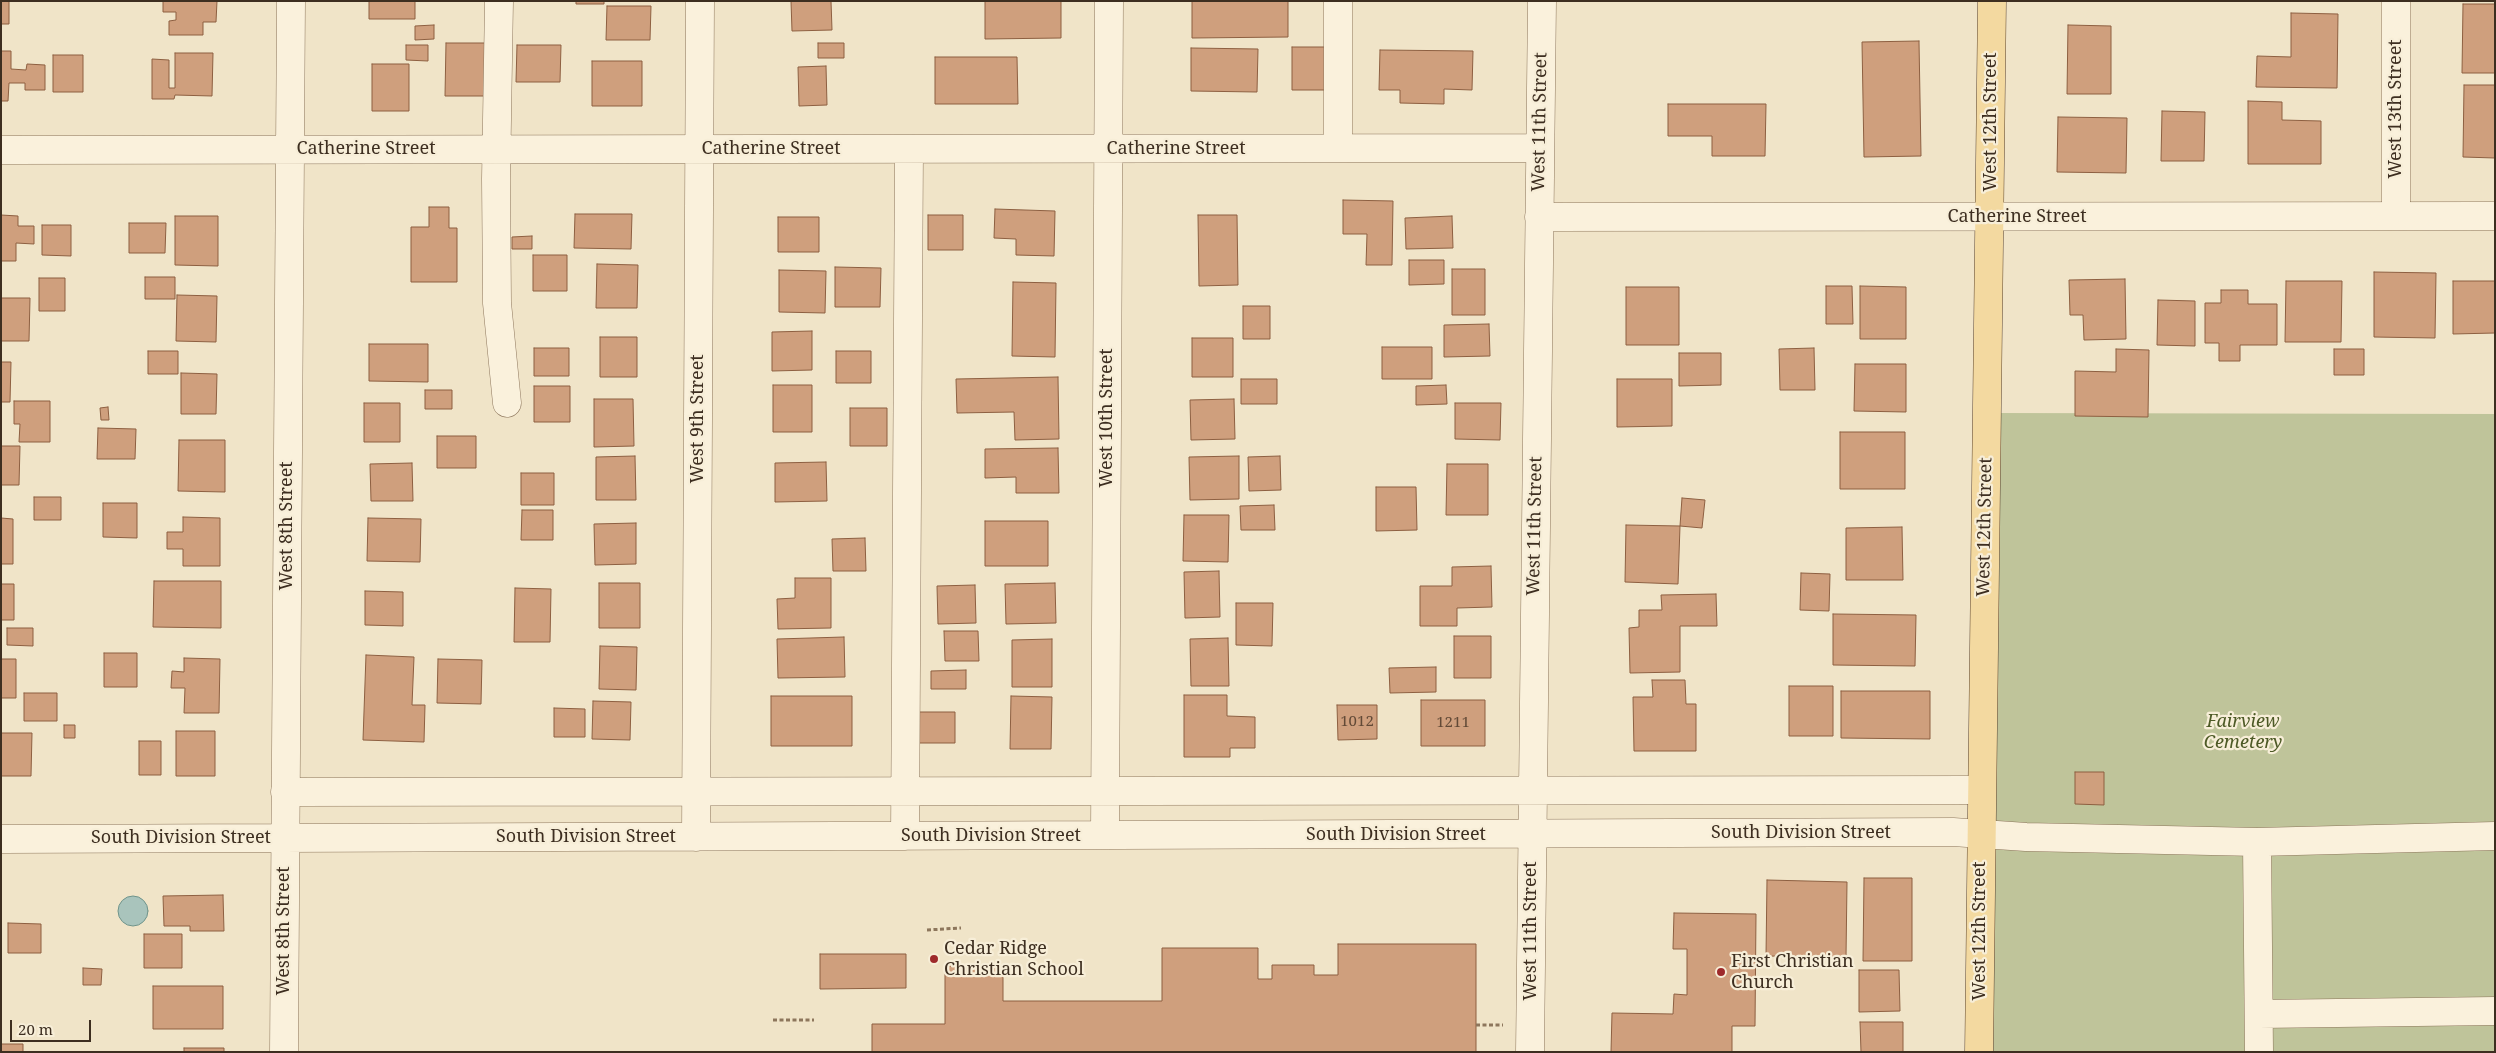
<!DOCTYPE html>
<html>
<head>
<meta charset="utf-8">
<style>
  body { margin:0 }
  #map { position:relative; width:2496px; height:1053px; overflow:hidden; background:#f0e4c8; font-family:"Noto Serif",serif }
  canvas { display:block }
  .frame { position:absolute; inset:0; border:2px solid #3d2e20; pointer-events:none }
  .scale { position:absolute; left:10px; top:1020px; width:81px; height:22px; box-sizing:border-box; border:2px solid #3d2e20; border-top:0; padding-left:6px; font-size:15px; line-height:18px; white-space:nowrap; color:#3d2e20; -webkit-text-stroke:4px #f7eed8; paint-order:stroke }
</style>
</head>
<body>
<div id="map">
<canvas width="2496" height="1053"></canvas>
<div class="frame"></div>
<div class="scale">20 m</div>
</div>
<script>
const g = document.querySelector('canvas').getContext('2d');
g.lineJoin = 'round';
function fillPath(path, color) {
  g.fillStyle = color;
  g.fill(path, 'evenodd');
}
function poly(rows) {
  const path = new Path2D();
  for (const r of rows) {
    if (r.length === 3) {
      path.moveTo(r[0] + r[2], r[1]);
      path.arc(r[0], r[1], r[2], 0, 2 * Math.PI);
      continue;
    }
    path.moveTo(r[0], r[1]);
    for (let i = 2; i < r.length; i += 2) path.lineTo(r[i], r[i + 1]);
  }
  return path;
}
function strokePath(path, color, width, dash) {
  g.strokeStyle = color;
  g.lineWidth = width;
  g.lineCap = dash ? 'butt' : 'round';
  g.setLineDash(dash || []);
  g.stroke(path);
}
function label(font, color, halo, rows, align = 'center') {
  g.font = font + ' "Noto Serif",serif';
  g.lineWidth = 4.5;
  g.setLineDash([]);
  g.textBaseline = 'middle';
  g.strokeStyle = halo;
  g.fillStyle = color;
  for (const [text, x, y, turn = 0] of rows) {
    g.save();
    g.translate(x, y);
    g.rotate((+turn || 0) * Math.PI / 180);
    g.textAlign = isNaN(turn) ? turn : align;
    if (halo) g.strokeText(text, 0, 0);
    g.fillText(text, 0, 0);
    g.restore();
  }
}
fillPath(poly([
  [1992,413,2495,414,2495,1052,1991,1052]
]), '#bfc49a');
const water = poly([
  [133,911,15]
]);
fillPath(water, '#a9c4bc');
strokePath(water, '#6f938a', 1);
const building = poly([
  [1,1,9,1,9,24,1,24,1,1],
  [163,1,217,1,216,22,203,22,203,35,169,35,169,21,176,20,176,12,163,12,163,1],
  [369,1,415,1,415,19,369,19,369,1],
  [576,1,604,1,604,4,576,4,576,1],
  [791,1,831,1,832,30,792,31,791,1],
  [985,1,1061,1,1061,38,985,39,985,1],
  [1192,1,1288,1,1288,37,1192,38,1192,1],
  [2463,4,2495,4,2495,73,2462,73,2463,4],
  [607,6,651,6,650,40,606,40,607,6],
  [2291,13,2338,14,2337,88,2256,87,2257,56,2291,57,2291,13],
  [434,25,434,39,415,40,415,26,434,25],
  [2068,25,2111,26,2111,94,2067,94,2068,25],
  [1919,41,1921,156,1864,157,1862,42,1919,41],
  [446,43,487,43,486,96,445,96,446,43],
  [818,43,844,43,844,58,818,58,818,43],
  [406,45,428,45,428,61,406,60,406,45],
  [517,45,561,45,560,82,516,82,517,45],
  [1292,47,1329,47,1329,90,1292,90,1292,47],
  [1191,48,1258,49,1257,92,1191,91,1191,48],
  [1380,50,1473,51,1472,90,1444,89,1444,104,1400,103,1400,90,1379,90,1380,50],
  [1,51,11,51,11,69,26,70,27,64,45,65,45,90,25,90,25,83,9,83,8,101,1,101,1,51],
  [175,53,213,53,212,96,175,95,174,99,152,99,152,59,169,60,169,88,175,88,175,53],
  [53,55,83,55,83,92,53,92,53,55],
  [935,57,1017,57,1018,104,935,104,935,57],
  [592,61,642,61,642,106,592,106,592,61],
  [372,64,409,64,409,111,372,111,372,64],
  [826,66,827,105,799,106,798,67,826,66],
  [2464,85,2495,85,2495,158,2463,157,2464,85],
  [2248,101,2282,102,2282,120,2321,121,2321,164,2248,164,2248,101],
  [1668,104,1766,104,1765,156,1712,156,1712,136,1668,136,1668,104],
  [2162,111,2205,112,2204,161,2161,161,2162,111],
  [2058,117,2127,118,2126,173,2057,172,2058,117],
  [1343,200,1393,201,1392,265,1366,265,1367,234,1343,234,1343,200],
  [429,207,449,207,449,228,457,228,457,282,411,282,411,227,429,227,429,207],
  [995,209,1055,211,1054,256,1016,255,1016,239,994,238,995,209],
  [575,214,632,214,631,249,574,248,575,214],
  [1,215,18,216,18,226,34,226,34,244,16,243,16,261,1,261,1,215],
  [928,215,963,215,963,250,928,250,928,215],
  [1198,215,1237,215,1238,285,1199,286,1198,215],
  [175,216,218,216,218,266,175,265,175,216],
  [1452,216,1453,248,1406,249,1405,218,1452,216],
  [778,217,819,217,819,252,778,252,778,217],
  [129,223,166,223,165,253,129,253,129,223],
  [42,225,71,225,71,256,42,255,42,225],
  [532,236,532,249,512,249,512,237,532,236],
  [533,255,567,255,567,291,533,291,533,255],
  [1409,260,1444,260,1444,284,1409,285,1409,260],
  [597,264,638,265,637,308,596,308,597,264],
  [835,267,881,268,880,307,835,307,835,267],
  [1452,269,1485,269,1485,315,1452,315,1452,269],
  [779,270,826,271,825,313,779,312,779,270],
  [2374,272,2436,273,2435,338,2374,337,2374,272],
  [145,277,175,277,175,299,145,299,145,277],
  [39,278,65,278,65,311,39,311,39,278],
  [2125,279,2126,339,2084,340,2083,315,2070,315,2069,280,2125,279],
  [2286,281,2342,281,2341,342,2285,342,2286,281],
  [2453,281,2495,281,2495,333,2453,334,2453,281],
  [1013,282,1056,283,1055,357,1012,356,1013,282],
  [1826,286,1852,286,1853,324,1826,324,1826,286],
  [1860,286,1906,287,1906,339,1860,339,1860,286],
  [1626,287,1679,287,1679,345,1626,345,1626,287],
  [2221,290,2248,290,2248,304,2277,304,2277,345,2240,345,2240,361,2219,361,2219,343,2205,343,2205,303,2221,303,2221,290],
  [177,295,217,296,216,342,176,341,177,295],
  [1,298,30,298,29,341,1,341,1,298],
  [2158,300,2195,301,2195,346,2157,345,2158,300],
  [1243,306,1270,306,1270,339,1243,339,1243,306],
  [1489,324,1490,356,1444,357,1444,325,1489,324],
  [812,331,812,370,772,371,772,332,812,331],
  [600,337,637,337,637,377,600,377,600,337],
  [1192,338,1233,338,1233,377,1192,377,1192,338],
  [369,344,428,344,428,382,369,381,369,344],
  [1382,347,1432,347,1432,379,1382,379,1382,347],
  [534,348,569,348,569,376,534,376,534,348],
  [1814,348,1815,390,1780,390,1779,349,1814,348],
  [2116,349,2149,350,2148,417,2075,416,2075,371,2116,372,2116,349],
  [2334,349,2364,349,2364,375,2334,375,2334,349],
  [148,351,178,351,178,374,148,374,148,351],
  [836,351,871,351,871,383,836,383,836,351],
  [1679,353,1721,353,1721,385,1679,386,1679,353],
  [1,362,11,362,10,402,1,402,1,362],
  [1855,364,1906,364,1906,412,1854,411,1855,364],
  [181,373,217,374,216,414,181,414,181,373],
  [1058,377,1059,439,1015,440,1014,412,957,413,956,379,1058,377],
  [1241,379,1277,379,1277,404,1241,404,1241,379],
  [1617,379,1672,379,1672,426,1617,427,1617,379],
  [773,385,812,385,812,432,773,432,773,385],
  [1446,385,1447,404,1416,405,1416,386,1446,385],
  [534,386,570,386,570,422,534,422,534,386],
  [425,390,452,390,452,409,425,409,425,390],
  [594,399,633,399,634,446,594,447,594,399],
  [1234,399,1235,439,1191,440,1190,400,1234,399],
  [14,401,50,401,50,442,19,442,20,424,14,424,14,401],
  [364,403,400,403,400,442,364,442,364,403],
  [1455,403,1501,403,1500,440,1455,439,1455,403],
  [108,407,109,420,101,420,100,408,108,407],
  [850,408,887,408,887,446,850,446,850,408],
  [98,428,136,429,135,459,97,459,98,428],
  [1840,432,1905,432,1905,489,1840,489,1840,432],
  [437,436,476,436,476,468,437,468,437,436],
  [179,440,225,440,225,492,178,491,179,440],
  [1,446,20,446,19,485,1,485,1,446],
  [1058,448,1059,493,1016,493,1016,477,985,478,985,449,1058,448],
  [635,456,636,500,596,500,596,457,635,456],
  [1239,456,1239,499,1190,500,1189,457,1239,456],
  [1280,456,1281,490,1249,491,1248,457,1280,456],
  [826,462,827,501,775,502,775,463,826,462],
  [412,463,413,501,371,501,370,464,412,463],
  [1447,464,1488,464,1488,515,1446,515,1447,464],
  [521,473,554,473,554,505,521,505,521,473],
  [1376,487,1416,487,1417,530,1376,531,1376,487],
  [34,497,61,497,61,520,34,520,34,497],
  [1682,498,1705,500,1702,528,1680,526,1682,498],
  [103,503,137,503,137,538,103,537,103,503],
  [1274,505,1275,530,1241,530,1240,506,1274,505],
  [522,510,553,510,553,540,521,540,522,510],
  [1184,515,1229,515,1228,562,1183,561,1184,515],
  [183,517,220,518,220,566,183,566,183,549,167,549,167,532,183,532,183,517],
  [1,518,13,519,13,564,1,564,1,518],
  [368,518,421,519,420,562,367,561,368,518],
  [985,521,1048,521,1048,566,985,566,985,521],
  [636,523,636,564,595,565,594,524,636,523],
  [1626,525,1680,526,1678,584,1625,582,1626,525],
  [1902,527,1903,580,1846,580,1846,528,1902,527],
  [865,538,866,571,833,571,832,539,865,538],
  [1491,566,1492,607,1457,608,1457,626,1420,626,1420,586,1452,586,1452,567,1491,566],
  [1219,571,1220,617,1185,618,1184,572,1219,571],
  [1801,573,1830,574,1829,611,1800,610,1801,573],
  [795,578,831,578,831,628,778,629,777,599,795,598,795,578],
  [154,581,221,581,221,628,153,627,154,581],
  [599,583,640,583,640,628,599,628,599,583],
  [1055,583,1056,623,1006,624,1005,584,1055,583],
  [1,584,14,584,14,620,1,620,1,584],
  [975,585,976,623,938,624,937,586,975,585],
  [515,588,551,589,550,642,514,642,515,588],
  [365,591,403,592,403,626,365,625,365,591],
  [1716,594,1717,626,1680,626,1680,672,1630,673,1629,628,1639,627,1639,610,1662,610,1661,595,1716,594],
  [1236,603,1273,603,1272,646,1236,645,1236,603],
  [1833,614,1916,615,1915,666,1833,665,1833,614],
  [7,628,33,628,33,646,7,645,7,628],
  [944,631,978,631,979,661,945,661,944,631],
  [1454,636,1491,636,1491,678,1454,678,1454,636],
  [844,637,845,677,778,678,777,639,844,637],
  [1228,638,1229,686,1191,686,1190,639,1228,638],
  [1052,639,1052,687,1012,687,1012,640,1052,639],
  [600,646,637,647,636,690,599,689,600,646],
  [104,653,137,653,137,687,104,687,104,653],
  [366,655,414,657,412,705,425,705,424,742,363,740,366,655],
  [184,658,220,659,219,713,184,713,185,688,171,688,172,671,184,672,184,658],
  [1,659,16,659,16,698,1,698,1,659],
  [438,659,482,660,481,704,437,703,438,659],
  [1436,667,1436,692,1390,693,1389,668,1436,667],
  [966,670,966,689,931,689,931,671,966,670],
  [1652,680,1685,680,1686,704,1696,704,1696,751,1634,751,1633,697,1653,697,1652,680],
  [1789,686,1833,686,1833,736,1789,736,1789,686],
  [1841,691,1930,691,1930,739,1841,738,1841,691],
  [24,693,57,693,57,721,24,721,24,693],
  [1184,695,1227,695,1227,716,1255,717,1255,748,1230,748,1230,757,1184,757,1184,695],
  [771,696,852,696,852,746,771,746,771,696],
  [1011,696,1052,697,1051,749,1010,749,1011,696],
  [1421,700,1485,700,1485,746,1421,746,1421,700],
  [593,701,631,702,630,740,592,739,593,701],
  [1337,705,1377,705,1377,739,1338,740,1337,705],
  [554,708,585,709,585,737,554,737,554,708],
  [917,712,955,712,955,743,917,743,917,712],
  [64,725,75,725,75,738,64,738,64,725],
  [176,731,215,731,215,776,176,776,176,731],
  [1,733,32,733,31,776,1,776,1,733],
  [139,741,161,741,161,775,139,775,139,741],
  [2075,772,2104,772,2104,805,2075,804,2075,772],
  [1864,878,1912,878,1912,961,1863,961,1864,878],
  [1767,880,1847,882,1846,957,1766,956,1767,880],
  [223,895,224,931,190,931,190,926,164,926,163,896,223,895],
  [1674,913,1756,914,1755,1026,1732,1026,1732,1052,1611,1052,1612,1013,1673,1014,1674,994,1687,995,1687,949,1673,949,1674,913],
  [8,923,41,924,41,953,8,953,8,923],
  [144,934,182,934,182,968,144,968,144,934],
  [1338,944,1476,944,1476,1052,872,1052,872,1024,945,1024,945,966,1003,966,1003,1001,1162,1001,1162,948,1258,948,1258,979,1272,979,1272,965,1314,965,1314,975,1338,975,1338,944],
  [820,954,906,954,906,988,820,989,820,954],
  [83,968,102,969,101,985,83,985,83,968],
  [1859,970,1899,970,1900,1011,1859,1012,1859,970],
  [153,986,223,986,223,1029,153,1029,153,986],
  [1860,1022,1903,1022,1903,1052,1861,1052,1860,1022],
  [1,1044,23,1044,23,1052,1,1052,1,1044],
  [184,1048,224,1048,224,1052,184,1052,184,1048]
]);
fillPath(building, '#cf9f7d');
strokePath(building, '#8d5f41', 1);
const minor = poly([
  [499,1,496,179,497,303,507,403],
  [1338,148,1338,1],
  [1,150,1540,148],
  [2396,216,2396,1],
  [1539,217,2495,216],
  [285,792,1981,790],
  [1105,835,1109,1],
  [905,836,909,149],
  [696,837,700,1],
  [1,839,1953,832,2026,837,2257,842,2495,836],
  [2257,842,2259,1052],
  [2259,1014,2495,1011],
  [284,1052,291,1],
  [1530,1052,1542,1]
]);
const major = poly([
  [1979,1052,1992,1]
]);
strokePath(minor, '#8d765c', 29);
strokePath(major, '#5b4430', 29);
strokePath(poly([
  [927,930,961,928],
  [773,1020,814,1020],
  [1476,1025,1503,1025]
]), '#8d765c', 3, [4, 2.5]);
strokePath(minor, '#faf1dc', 28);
strokePath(major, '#f3d9a0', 28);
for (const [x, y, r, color] of [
  [934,959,5,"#9e2a2b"],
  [1721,972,5,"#9e2a2b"]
]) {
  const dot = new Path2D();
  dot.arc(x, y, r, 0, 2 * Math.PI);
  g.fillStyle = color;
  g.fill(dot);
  strokePath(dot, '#f7eed8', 2);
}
label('15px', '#624a37', null, [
  ["1012",1357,722],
  ["1211",1453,723]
]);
label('18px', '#3d2e20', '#f7eed8', [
  ["West 13th Street",2396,109,-90],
  ["West 11th Street",1540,122,-89],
  ["West 12th Street",1991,122,-90],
  ["Catherine Street",366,149],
  ["Catherine Street",771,149],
  ["Catherine Street",1176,149],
  ["Catherine Street",2017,217],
  ["West 10th Street",1107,418,-90],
  ["West 9th Street",698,419,-90],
  ["West 8th Street",287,526,-90],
  ["West 11th Street",1535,526,-89],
  ["West 12th Street",1985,527,-89],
  ["South Division Street",1801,833],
  ["South Division Street",1396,835],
  ["South Division Street",991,836],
  ["South Division Street",586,837],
  ["South Division Street",181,838],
  ["West 8th Street",284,931,-90],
  ["West 11th Street",1531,931,-90],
  ["West 12th Street",1980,931,-90]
]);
label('italic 18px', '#4d5a26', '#f7eed8', [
  ["Fairview",2243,722],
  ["Cemetery",2243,743]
]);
label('18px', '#3d2e20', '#f7eed8', [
  ["Cedar Ridge",944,949],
  ["Christian School",944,970],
  ["First Christian",1731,962],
  ["Church",1731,983]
], 'left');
</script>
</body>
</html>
